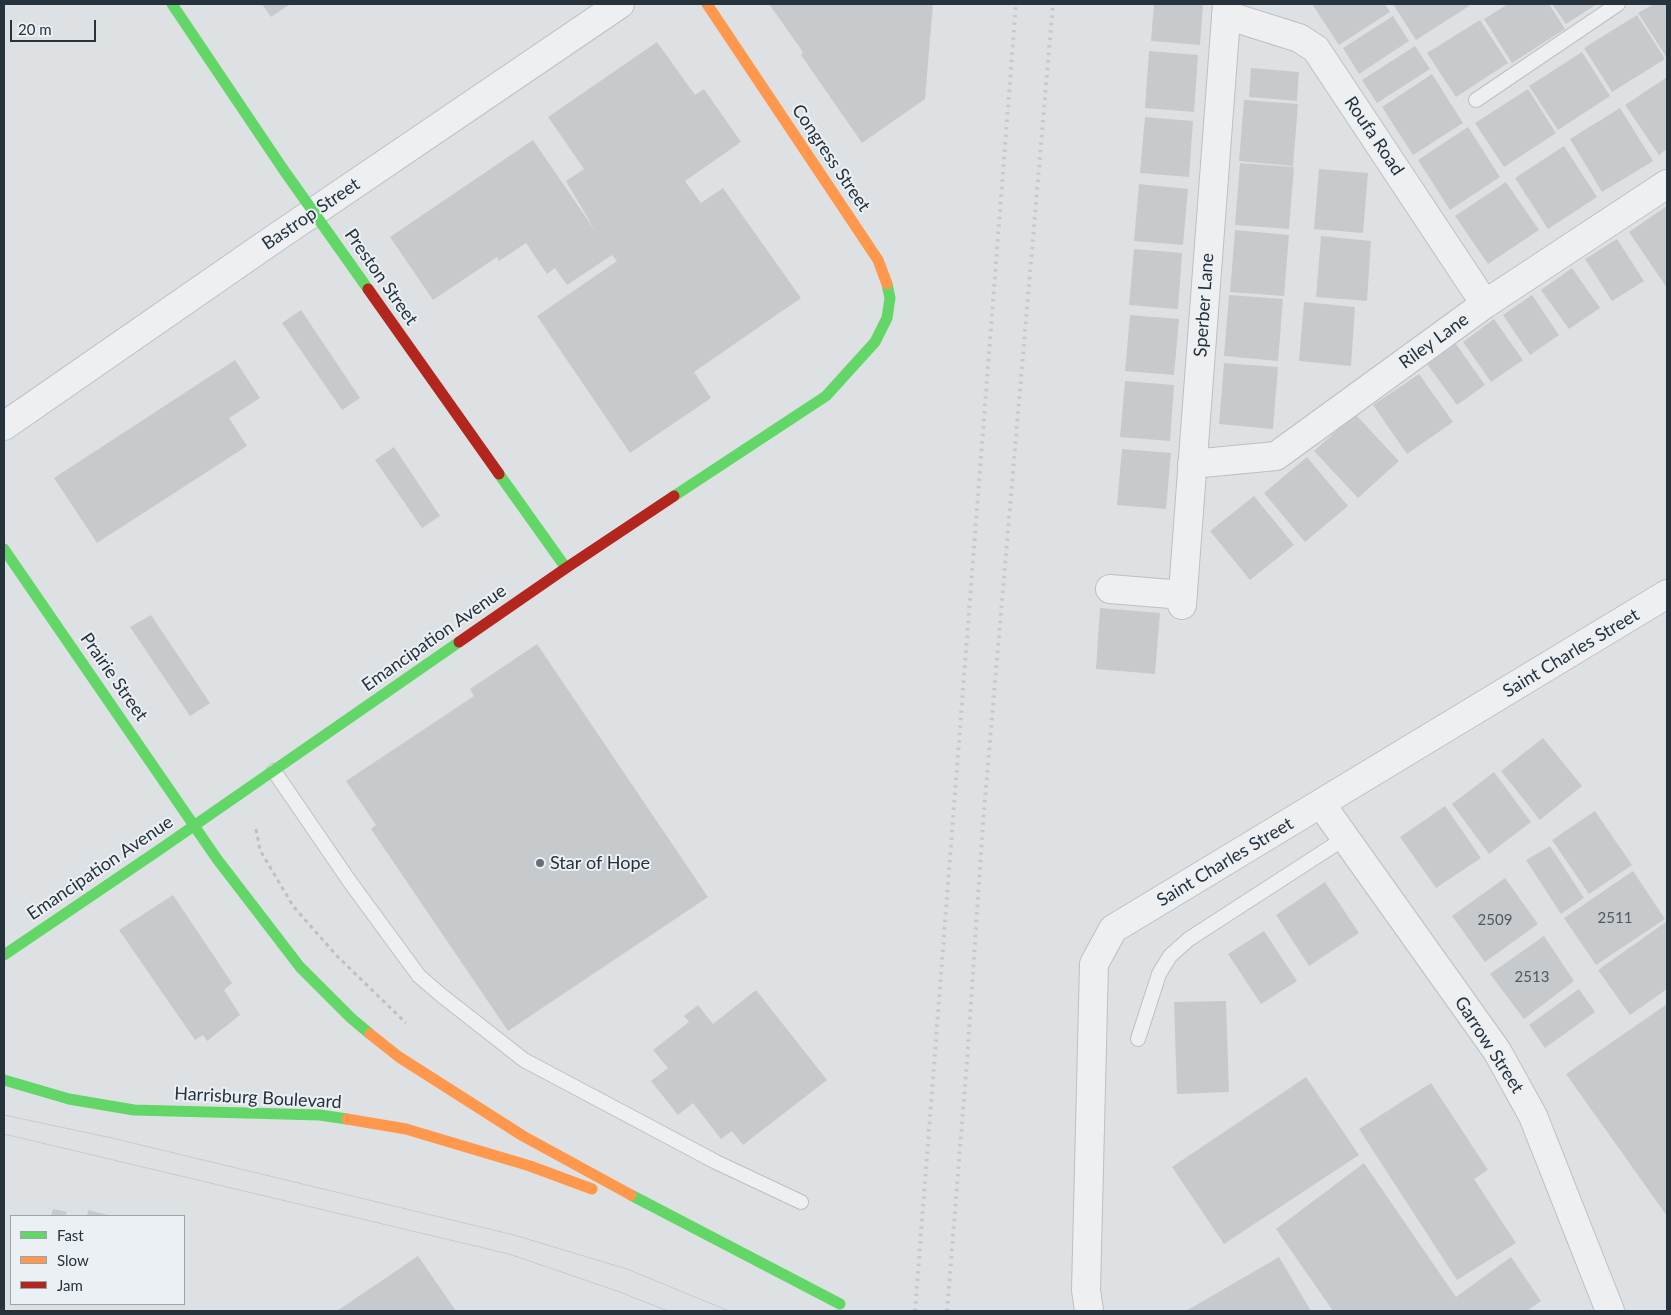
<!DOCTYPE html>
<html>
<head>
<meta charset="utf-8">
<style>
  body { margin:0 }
  #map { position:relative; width:1671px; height:1315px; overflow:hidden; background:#dee1e4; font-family:Lato,sans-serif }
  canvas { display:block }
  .frame { position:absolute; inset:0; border:5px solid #26323c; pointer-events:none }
  .legend { position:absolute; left:10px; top:1215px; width:175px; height:90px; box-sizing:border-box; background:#ebf0f4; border:1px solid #9ca4aa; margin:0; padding:6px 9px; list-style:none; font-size:15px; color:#26323c }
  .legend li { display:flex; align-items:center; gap:10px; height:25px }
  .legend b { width:25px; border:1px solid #9ca4aa }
  .scale { position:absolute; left:10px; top:20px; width:86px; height:22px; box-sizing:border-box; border:2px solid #26323c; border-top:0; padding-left:6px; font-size:15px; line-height:18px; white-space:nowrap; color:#26323c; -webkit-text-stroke:4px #ebf0f4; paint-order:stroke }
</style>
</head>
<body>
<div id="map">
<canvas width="1671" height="1315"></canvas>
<div class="frame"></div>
<ul class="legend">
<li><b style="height:6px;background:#63d668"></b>Fast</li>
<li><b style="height:6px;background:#ff974d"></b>Slow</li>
<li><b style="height:6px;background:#b3261e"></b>Jam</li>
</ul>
<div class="scale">20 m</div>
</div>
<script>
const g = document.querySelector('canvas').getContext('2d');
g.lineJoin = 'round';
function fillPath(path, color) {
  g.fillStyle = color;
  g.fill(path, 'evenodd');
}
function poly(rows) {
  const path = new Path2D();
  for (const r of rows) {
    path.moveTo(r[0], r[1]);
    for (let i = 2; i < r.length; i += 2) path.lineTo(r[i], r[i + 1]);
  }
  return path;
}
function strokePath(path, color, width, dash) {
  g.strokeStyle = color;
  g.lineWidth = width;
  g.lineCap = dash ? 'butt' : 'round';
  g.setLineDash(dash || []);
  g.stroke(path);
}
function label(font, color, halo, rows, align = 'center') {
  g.font = font + ' Lato,sans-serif';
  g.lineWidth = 4;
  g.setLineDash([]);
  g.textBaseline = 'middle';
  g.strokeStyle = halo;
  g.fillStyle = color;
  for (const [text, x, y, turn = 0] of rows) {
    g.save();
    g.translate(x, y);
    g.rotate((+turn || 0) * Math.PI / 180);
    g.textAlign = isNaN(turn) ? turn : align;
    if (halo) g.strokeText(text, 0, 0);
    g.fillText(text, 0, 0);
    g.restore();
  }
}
fillPath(poly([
  [262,4,290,4,271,17],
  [769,4,933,4,925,99,862,143,801,55,803,52],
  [1154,4,1203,4,1200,45,1151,41],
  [1312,4,1385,4,1390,12,1339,45],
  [1393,4,1467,4,1469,6,1416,40],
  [1508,4,1549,4,1565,29,1512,63,1484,19],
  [1552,4,1597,4,1566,24],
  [1654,4,1667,4,1667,58,1638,13],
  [1637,15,1665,59,1612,92,1584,48],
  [1393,16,1409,41,1359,74,1343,48],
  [1480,20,1508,63,1456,97,1427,53],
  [657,42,695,95,704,89,741,142,685,181,701,203,723,188,801,298,694,372,711,398,630,453,537,316,617,261,612,255,567,285,555,268,547,274,526,243,499,261,497,257,433,300,390,237,533,140,596,232,566,181,584,169,548,117],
  [1415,46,1430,69,1377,103,1362,80],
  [1149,51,1198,55,1194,112,1145,108],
  [1582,52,1610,96,1558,130,1529,86],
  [1251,68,1299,72,1297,101,1249,97],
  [1432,74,1463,123,1413,155,1382,107],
  [1667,77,1667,149,1659,155,1625,105],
  [1528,89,1556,133,1504,167,1475,123],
  [1244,100,1298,104,1293,166,1239,161],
  [1620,108,1653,161,1602,192,1570,139],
  [1145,117,1193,121,1189,177,1140,173],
  [1468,127,1500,177,1450,210,1418,160],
  [1564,146,1597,197,1548,229,1515,178],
  [1240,163,1294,167,1289,229,1235,225],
  [1319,169,1368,173,1363,233,1314,229],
  [1506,182,1539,230,1488,264,1455,216],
  [1139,184,1188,189,1183,245,1134,241],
  [1667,206,1667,288,1629,232],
  [1235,230,1289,235,1284,296,1230,292],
  [1321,236,1371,241,1367,301,1316,297],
  [1617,239,1644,281,1612,301,1585,259],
  [1134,249,1182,253,1178,309,1129,305],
  [1572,268,1600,308,1569,329,1541,290],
  [1229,295,1283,299,1278,361,1224,356],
  [1532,295,1559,335,1530,355,1503,315],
  [1304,302,1355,307,1351,366,1299,361],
  [301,310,360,398,342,410,282,323],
  [1130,315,1179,319,1174,375,1125,371],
  [1494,319,1523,360,1491,382,1463,342],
  [1456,344,1485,385,1457,405,1427,364],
  [235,360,260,398,229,418,247,446,97,543,54,478],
  [1224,363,1278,367,1273,429,1219,424],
  [1419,374,1453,422,1407,454,1373,405],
  [1125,381,1174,385,1170,441,1120,437],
  [1355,414,1399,461,1358,498,1314,451],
  [394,447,440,516,422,528,375,460],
  [1122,449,1171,453,1166,509,1117,505],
  [1307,457,1348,506,1305,542,1264,493],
  [1254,496,1294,545,1250,580,1210,531],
  [1100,608,1160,613,1155,674,1096,669],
  [151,615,210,703,190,716,130,627],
  [537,644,708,897,508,1031,371,829,376,825,346,781,474,696,470,689],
  [1543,738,1582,786,1540,820,1501,771],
  [1494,772,1531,822,1489,854,1452,804],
  [1445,806,1481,858,1436,888,1400,837],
  [1595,811,1632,865,1589,894,1552,840],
  [1550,846,1584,898,1561,914,1526,860],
  [1633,871,1665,919,1596,965,1564,918],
  [1505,878,1538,924,1485,962,1452,916],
  [1325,882,1359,933,1309,966,1276,915],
  [173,895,232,983,224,990,240,1015,207,1041,203,1035,195,1040,119,930],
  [1666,922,1667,924,1667,989,1630,1015,1598,970],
  [1264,931,1297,981,1261,1004,1228,954],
  [1544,936,1574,981,1524,1019,1490,974],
  [1579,989,1595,1012,1545,1048,1529,1025],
  [756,990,827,1080,743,1145,732,1131,721,1139,693,1103,678,1115,651,1081,668,1068,653,1050,689,1022,684,1016,698,1005,713,1024],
  [1226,1001,1229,1092,1177,1094,1174,1002],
  [1667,1004,1667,1216,1566,1074],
  [1306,1077,1359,1155,1224,1244,1172,1167],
  [1431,1083,1488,1170,1474,1179,1516,1243,1457,1280,1359,1129],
  [1364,1163,1456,1297,1511,1257,1541,1301,1527,1311,1333,1311,1276,1229],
  [53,1209,67,1212,65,1216,51,1216],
  [88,1210,112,1216,87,1216],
  [418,1256,456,1311,337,1311],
  [1279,1257,1311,1311,1186,1311]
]), '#c7cacc');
const lane = poly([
  [1476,100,1618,4],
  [274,771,350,882,419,976,441,995,524,1060,716,1162,801,1202],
  [1138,1039,1159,974,1170,956,1189,939,1345,838]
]);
const street = poly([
  [1226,15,1299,38,1316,49,1485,304],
  [4,426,271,241,620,4],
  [1192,464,1276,456,1485,304,1667,184],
  [1110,589,1183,595],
  [1182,605,1227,4],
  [1321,804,1497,1051,1533,1116,1610,1311],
  [1089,1311,1086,1290,1094,964,1113,929,1667,594]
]);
strokePath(lane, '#bdbfc2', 16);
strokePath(street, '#bdbfc2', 30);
strokePath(poly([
  [256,829,260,850,293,906,337,956,406,1023]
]), '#bec1c4', 3, [4, 4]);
strokePath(lane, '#eeeff1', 14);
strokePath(street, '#eeeff1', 28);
strokePath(poly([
  [172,4,283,169,368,289],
  [499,474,566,568],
  [674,496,826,396,875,342,887,318,890,298,887,284],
  [4,549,217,859,300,967,351,1018,370,1034],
  [4,955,159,850,459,642],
  [4,1080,69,1099,134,1110,320,1115,347,1119],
  [631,1195,840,1304]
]), '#63d668', 11);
strokePath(poly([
  [707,4,878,260,887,284],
  [370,1034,399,1057,523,1136,631,1195],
  [347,1119,406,1129,530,1166,592,1189]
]), '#ff974d', 11);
strokePath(poly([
  [368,289,499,474],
  [459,642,566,568,674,496]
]), '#b3261e', 11);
strokePath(poly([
  [4,1115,112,1138,514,1235,627,1269,729,1311],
  [4,1134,509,1254,617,1291,668,1311]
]), '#c7cacc', 1);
strokePath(poly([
  [915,1311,1016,4],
  [947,1311,967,1061,983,823,1053,4]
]), '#c7cacc', 4, [2.5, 5]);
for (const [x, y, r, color] of [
  [540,863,5,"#666f77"]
]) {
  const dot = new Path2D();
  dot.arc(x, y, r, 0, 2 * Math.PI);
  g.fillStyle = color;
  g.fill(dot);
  strokePath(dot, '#ebf0f4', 2);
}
label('15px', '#4f5961', null, [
  ["2511",1615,918],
  ["2509",1495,920],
  ["2513",1532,977]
]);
label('18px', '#26323c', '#ebf0f4', [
  ["Roufa Road",1374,136,56],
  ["Congress Street",831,158,56],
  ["Bastrop Street",311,214,-34],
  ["Preston Street",381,277,55],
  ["Sperber Lane",1204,305,-86],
  ["Riley Lane",1434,341,-36],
  ["Emancipation Avenue",434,638,-35],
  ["Saint Charles Street",1571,653,-31],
  ["Prairie Street",114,677,55],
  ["Saint Charles Street",1225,862,-31],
  ["Emancipation Avenue",100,868,-34],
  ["Garrow Street",1489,1045,57],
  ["Harrisburg Boulevard",258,1098,3]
]);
label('18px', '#26323c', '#ebf0f4', [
  ["Star of Hope",550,863]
], 'left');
</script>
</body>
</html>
